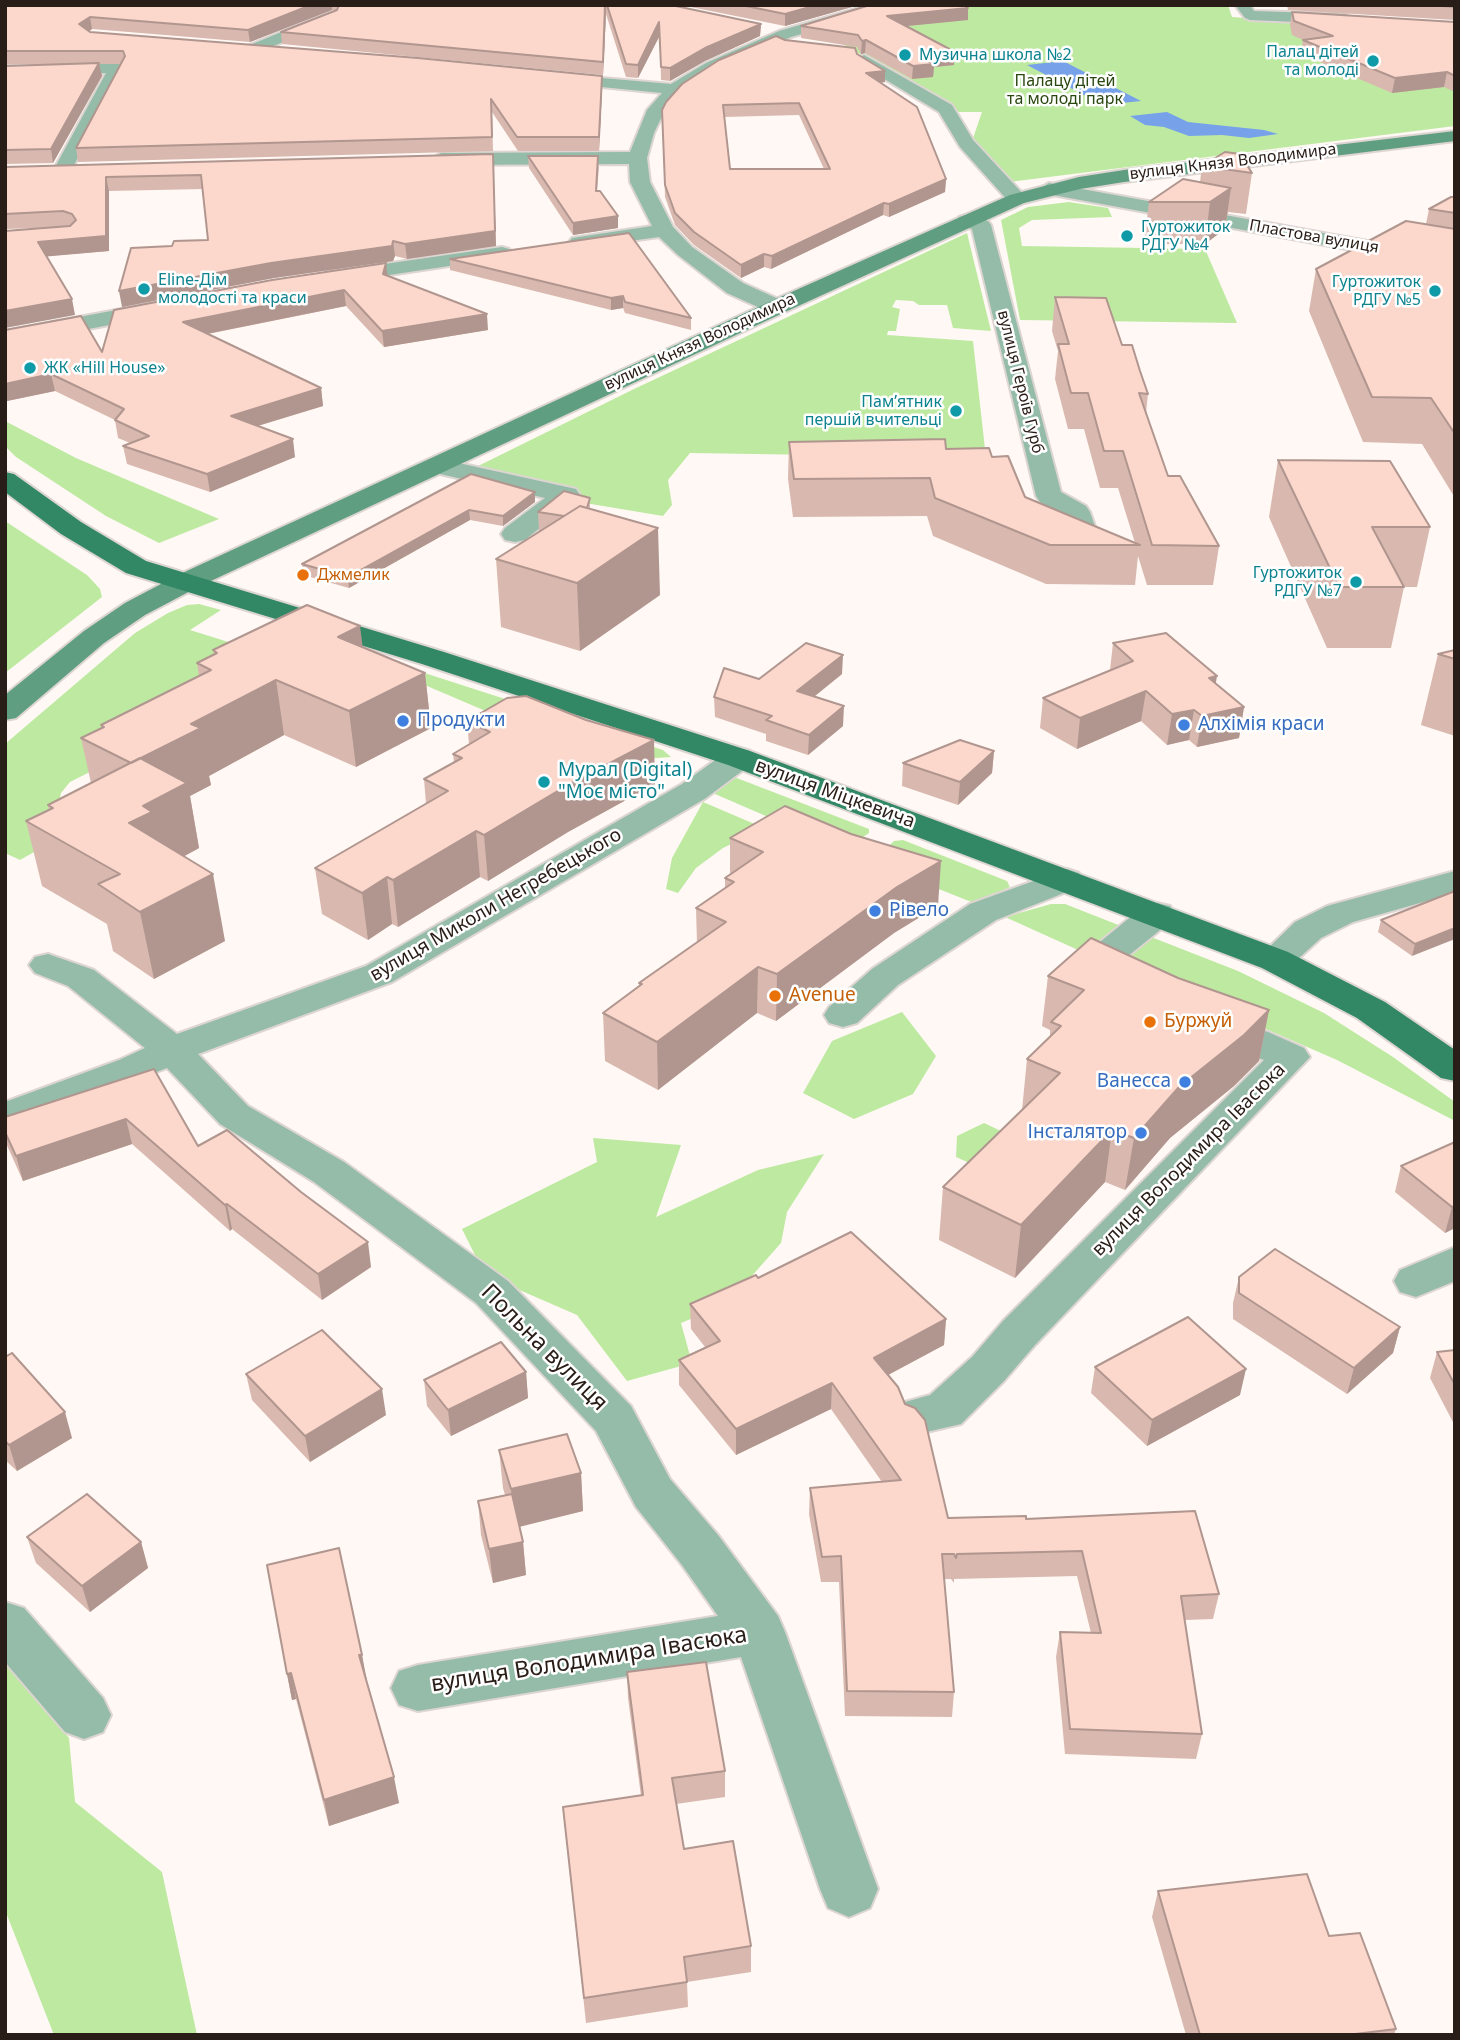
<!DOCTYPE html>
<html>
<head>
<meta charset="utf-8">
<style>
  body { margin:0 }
  #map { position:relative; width:1460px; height:2040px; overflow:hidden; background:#fff8f4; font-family:"Noto Sans",sans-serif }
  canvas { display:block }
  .frame { position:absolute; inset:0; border:7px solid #291d17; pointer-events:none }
</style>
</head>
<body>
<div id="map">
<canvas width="1460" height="2040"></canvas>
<div class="frame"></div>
</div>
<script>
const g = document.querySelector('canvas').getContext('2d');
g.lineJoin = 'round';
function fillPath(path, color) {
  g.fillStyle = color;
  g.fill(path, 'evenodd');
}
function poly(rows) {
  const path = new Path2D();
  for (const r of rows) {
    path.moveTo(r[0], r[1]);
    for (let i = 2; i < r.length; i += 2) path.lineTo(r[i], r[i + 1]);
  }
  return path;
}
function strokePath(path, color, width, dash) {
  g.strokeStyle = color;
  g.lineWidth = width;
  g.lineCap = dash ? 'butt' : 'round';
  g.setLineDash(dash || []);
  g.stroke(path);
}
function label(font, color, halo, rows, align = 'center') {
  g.font = font + ' "Noto Sans",sans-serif';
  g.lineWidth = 5;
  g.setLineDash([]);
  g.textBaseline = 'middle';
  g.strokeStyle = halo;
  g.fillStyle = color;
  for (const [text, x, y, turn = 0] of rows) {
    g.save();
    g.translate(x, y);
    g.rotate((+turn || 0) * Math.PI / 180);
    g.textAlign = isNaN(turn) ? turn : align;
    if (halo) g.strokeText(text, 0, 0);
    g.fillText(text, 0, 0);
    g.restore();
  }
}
fillPath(poly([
  [915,5,1228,5,1232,17,1455,32,1455,126,1009,182,972,141,982,112,959,112,834,39],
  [1069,202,1108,208,1112,217,1032,220,1019,228,1022,246,1205,249,1237,323,1020,320,1001,220,1028,207],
  [967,233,991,331,953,328,947,305,919,305,913,301,896,300,892,307,900,309,896,331,888,331,887,335,973,341,988,476,946,457,690,453,668,480,672,505,663,516,573,501,472,469,634,389],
  [5,421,76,458,219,519,159,543,106,516,16,457,5,446],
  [5,521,87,575,100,589,102,597,5,673],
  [199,604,221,610,190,630,276,657,137,748,70,782,61,793,50,843,20,860,5,853,5,744,135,633,168,613,187,605],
  [310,636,663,750,671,757,641,759,516,724],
  [729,775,869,829,869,833,853,844,835,846,715,794,717,786],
  [703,802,764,828,723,848,696,868,678,893,666,889,672,858],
  [903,840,1007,881,1010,887,974,903,878,865,878,856,894,841],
  [1051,904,1065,904,1121,926,1087,954,1005,917],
  [1146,935,1238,971,1324,1013,1393,1057,1455,1102,1455,1121,1337,1060,1243,1019,1126,960,1127,950],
  [902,1012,936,1056,913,1094,854,1119,803,1093,832,1041],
  [984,1123,1018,1139,985,1170,956,1157,957,1136],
  [593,1138,681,1145,656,1217,758,1170,824,1154,787,1212,781,1243,727,1304,681,1323,692,1363,627,1381,577,1315,485,1275,462,1229,597,1162],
  [5,1655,69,1738,75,1802,162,1872,197,2035,54,2035,5,1910]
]), '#bee9a1');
fillPath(poly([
  [1063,61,1141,101,1103,105,1027,65],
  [1167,112,1188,122,1264,130,1278,134,1249,138,1222,135,1189,136,1164,127,1145,125,1130,116]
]), '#77a2ea');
const street = poly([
  [869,5,893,5,891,8,791,37,718,69,680,93,664,112,654,133,647,158,650,182,673,227,692,247,743,283,785,302,788,307,785,312,769,312,727,293,678,255,659,237,579,248,572,246,569,242,572,238,652,226,630,182,629,164,441,165,432,159,441,153,630,152,647,110,662,93,551,82,545,81,543,77,545,73,671,84,706,63,779,31,869,5],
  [1235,5,1250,5,1254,11,1345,14,1353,19,1345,24,1250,20,1245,18,1235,5],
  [330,12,335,14,338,17,335,20,257,53,245,53,243,50,245,47,330,12],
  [864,55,952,105,973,140,1024,195,1027,199,1024,203,1010,203,960,147,939,112,858,63,856,60,864,55],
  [117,63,125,68,71,171,69,175,55,175,53,171,106,73,5,76,5,66,117,63],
  [1049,183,1455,257,1455,269,1042,193,1039,189,1049,183],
  [966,215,988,221,991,225,1061,492,1086,506,1090,512,1099,538,1095,544,1085,546,1075,544,1065,516,1040,502,1036,496,972,229,959,225,956,221,959,217,966,215],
  [502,247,509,249,512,253,509,257,336,283,328,282,325,277,328,272,336,271,502,247],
  [164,301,172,303,175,308,172,313,5,345,5,331,164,301],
  [436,458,576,489,580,495,525,540,515,542,505,540,501,534,505,528,545,498,427,471,423,466,427,461,436,458],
  [739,748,750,751,755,758,750,765,706,798,392,982,198,1054,248,1106,344,1162,508,1281,631,1406,670,1479,718,1535,778,1616,785,1632,878,1889,870,1908,849,1917,828,1908,820,1889,741,1657,418,1711,399,1705,391,1688,399,1671,418,1665,718,1616,682,1565,636,1507,596,1431,476,1303,314,1182,220,1124,167,1068,5,1130,5,1102,119,1060,145,1048,68,986,35,973,29,965,35,957,48,954,94,970,177,1034,366,966,682,784,728,751,739,748],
  [1067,869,1079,873,1085,880,1079,887,996,920,898,985,857,1023,843,1027,829,1023,824,1015,829,1007,872,969,970,904,1067,869],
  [1455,871,1455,893,1353,922,1321,938,1288,968,1275,971,1262,968,1256,960,1295,922,1327,906,1455,871],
  [1157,903,1170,906,1175,914,1170,922,1112,969,1119,978,1113,986,1100,989,1073,980,1067,972,1073,964,1144,906,1157,903],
  [1213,1015,1268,1032,1304,1048,1310,1057,1035,1345,1004,1381,961,1424,922,1433,905,1428,898,1415,905,1402,930,1395,972,1357,1003,1321,1264,1060,1199,1035,1194,1027,1199,1019,1213,1015],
  [1455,1247,1455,1281,1416,1297,1400,1292,1394,1281,1400,1270,1455,1247],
  [5,1602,24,1608,103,1698,111,1715,103,1732,84,1739,65,1732,5,1662,5,1602]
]);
const secondary = poly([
  [1455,131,1455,141,1124,182,1080,189,1024,203,785,312,198,587,145,615,104,643,16,718,5,720,5,695,84,631,125,603,178,575,769,302,1010,195,1079,177,1124,170,1455,131]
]);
const primary = poly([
  [5,472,14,474,81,522,146,561,444,652,750,751,1288,952,1385,1002,1455,1050,1455,1081,1441,1078,1357,1018,1262,968,728,765,422,664,126,573,61,534,5,492,5,472]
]);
strokePath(street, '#ddd5d1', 4);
strokePath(secondary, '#ddd5d1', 4);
strokePath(primary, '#ddd5d1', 4);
fillPath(street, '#94bca8');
fillPath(secondary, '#5f9e81');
fillPath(primary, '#328865');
fillPath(poly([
  [5,5,671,5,761,24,760,36,705,61,670,81,661,80,660,35,638,78,626,77,606,14,603,75,282,44,281,32,334,11,332,10,250,42,92,29,89,32,602,76,602,89,599,151,518,151,492,112,493,151,78,162,76,148,121,64,99,64,102,76,53,163,5,164,5,66,65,64,5,64],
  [681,5,859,5,785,26],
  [1287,5,1455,5,1455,20,1288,10],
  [1292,12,1455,22,1455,92,1444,87,1392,93,1301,54,1303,40,1292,35,1290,25],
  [968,20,906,26,954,65,934,67,933,77,912,79,865,53,861,54,857,47,801,38,801,26],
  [785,40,885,71,885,82,880,83,946,179,945,192,889,217,883,215,771,269,764,267,741,278,694,245,675,225,665,197,662,110],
  [799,115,824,169,730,169,724,117],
  [493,154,496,246,407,259,395,256,393,261,274,278,122,307,172,246,208,240,203,189,109,191,109,251,47,256,75,315,5,231,67,227,5,229,5,167],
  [528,156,599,167,597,191,618,216,618,228,573,235,529,168],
  [1202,166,1252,173,1246,214,1228,212,1225,229,1205,244,1144,244,1149,202,1200,182],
  [1455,197,1455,498,1422,444,1363,442,1309,311,1316,269,1426,224,1429,209],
  [629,233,691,318,691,330,625,313,623,308,611,310,450,270,450,259],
  [387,276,488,330,384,347,346,306,208,334,321,388,323,406,258,426,295,457,210,492,127,464,123,446,130,443,118,438,115,420,55,391,7,401,5,400,5,330,102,352],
  [1055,297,1122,345,1148,394,1146,413,1168,476,1219,546,1213,585,1147,585,1138,556,1135,585,1046,584,933,536,927,516,793,517,788,479,789,442,946,449,992,457,1025,497,1135,543,1118,488,1100,488,1084,429,1068,429,1055,379,1058,351,1052,331],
  [1278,460,1430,527,1417,587,1404,587,1391,648,1327,648,1269,517],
  [471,474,535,492,535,502,503,526,470,520,349,588,303,575,302,564],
  [590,498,590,509,660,595,580,651,501,627,496,559,539,532,538,512],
  [1113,643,1216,683,1244,707,1239,738,1197,747,1189,740,1167,745,1141,721,1077,749,1040,728,1043,698,1110,670],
  [363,648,425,673,431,728,356,767,284,735,209,776,211,785,190,796,199,848,184,856,225,941,154,979,113,951,107,924,42,886,26,821,49,810,48,805,91,783,81,738,102,728,101,725,199,676,197,663,214,654,213,650],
  [1455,650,1455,736,1421,725,1438,654],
  [842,674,814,697,843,726,808,755,766,741,766,734,715,717,714,697,759,679],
  [467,721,655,784,568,832,488,881,480,877,398,927,392,924,368,940,322,914,315,868,426,804,424,779,454,762,453,754,469,744],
  [994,751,992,773,958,805,902,786,903,763],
  [730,838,938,906,894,933,776,1021,757,1013,658,1090,605,1061,603,1013,639,987,639,983,697,943,696,908,725,888,725,878,730,875],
  [1455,891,1412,956,1378,932,1381,920],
  [1048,976,1178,978,1269,1010,1259,1061,1234,1086,1170,1138,1125,1190,1105,1182,1015,1278,939,1240,943,1187,1022,1110,1027,1059,1050,1037,1050,1030,1042,1026],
  [154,1069,198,1146,371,1267,322,1300,232,1229,230,1231,132,1144,23,1181,5,1141,5,1117],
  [1455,1142,1455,1228,1445,1233,1395,1192,1401,1166],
  [1239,1277,1400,1327,1393,1353,1347,1394,1233,1319,1233,1303],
  [758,1278,946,1319,944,1345,888,1375,948,1518,1026,1519,1219,1594,1213,1619,1185,1620,1202,1734,1196,1759,1065,1754,1056,1657,1060,1632,1091,1633,1077,1576,954,1579,954,1583,951,1579,944,1579,954,1692,952,1717,845,1716,839,1582,821,1582,809,1514,810,1488,882,1482,831,1409,736,1455,679,1385,679,1360,705,1347,691,1329,690,1304],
  [1455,1350,1455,1426,1430,1378,1437,1352],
  [5,1357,72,1438,17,1471,5,1460],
  [1095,1367,1240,1395,1147,1446,1091,1393],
  [526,1372,528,1398,451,1436,427,1406,424,1380],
  [246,1374,386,1415,310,1462,252,1400],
  [499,1450,581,1473,583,1511,520,1526,523,1542,526,1575,493,1583,481,1535,478,1501,505,1495,503,1488],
  [27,1537,141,1542,148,1568,90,1612,36,1563],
  [362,1655,366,1681,399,1803,329,1826,296,1699,292,1700,287,1674],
  [627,1672,725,1771,725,1797,676,1804,684,1849,751,1946,751,1972,687,1982,688,2007,586,2023,563,1807,641,1796,628,1698],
  [1158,1891,1329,1936,1396,2029,1394,2035,1186,2035,1152,1917]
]), '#d9b9af');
fillPath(poly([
  [311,5,332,5,332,10,250,42,248,30],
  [606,5,606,14,603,75,603,62],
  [817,5,859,5,785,26,785,14],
  [968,8,968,20,887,28,887,16],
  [90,17,92,29,82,36,79,24],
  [659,22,660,35,638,78,638,65],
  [761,24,760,36,705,61,670,81,670,68,705,48],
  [866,40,865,53,861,54,862,41],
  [955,52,954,65,934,67,933,77,912,79,913,66,919,56],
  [99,63,102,76,53,163,51,149],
  [885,71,885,82,865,84,866,73],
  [1447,72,1444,87,1392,93,1395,78],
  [602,76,602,89,599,151,599,137],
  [493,154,496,246,407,259,405,244],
  [106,177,109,191,109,251,41,257,38,242,106,236],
  [946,179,945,192,889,217,889,204],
  [1231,188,1225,229,1205,244,1210,202],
  [884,203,883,215,771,269,772,256],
  [618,216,618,228,573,235,573,223],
  [393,241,395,256,393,261,274,278,122,307,119,291],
  [764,254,764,267,741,278,741,265],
  [386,263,388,279,383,274],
  [344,290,346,306,186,338,183,322],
  [623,296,623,308,611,310,611,298],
  [72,299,75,315,5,328,5,311],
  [487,314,488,330,384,347,382,331],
  [51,374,55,391,7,401,5,392,5,384],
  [321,388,323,406,234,433,231,416],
  [293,439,295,457,210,492,207,474],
  [535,492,535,502,503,526,503,516],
  [469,510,470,520,349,588,348,577],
  [658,528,660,595,580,651,577,583],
  [360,626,367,680,338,637],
  [843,655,842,674,796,711,797,691],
  [425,673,431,728,356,767,349,711],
  [1217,676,1212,706,1209,678],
  [276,680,284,735,209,776,211,785,190,796,199,848,163,868,129,823,132,763,191,724],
  [1146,691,1141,721,1077,749,1080,718],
  [844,706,843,726,808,755,809,735],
  [1244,707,1239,738,1197,747,1202,716],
  [1194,710,1189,740,1167,745,1172,714],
  [654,740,655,784,568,832,488,881,484,835,566,786],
  [994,751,992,773,958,805,960,782],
  [476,831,480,877,398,927,393,880],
  [941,861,938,906,894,933,776,1021,777,974,897,887],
  [213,874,225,941,154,979,140,912],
  [387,877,392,924,368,940,362,893],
  [1455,928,1455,939,1412,956,1415,944],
  [758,967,757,1013,658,1090,657,1042],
  [1269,1010,1259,1061,1234,1086,1170,1138,1125,1190,1134,1138,1179,1087],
  [126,1119,132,1144,23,1181,16,1156],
  [1112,1130,1105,1182,1015,1278,1021,1225],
  [227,1204,232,1229,230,1231,225,1205],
  [1455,1206,1455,1228,1445,1233,1452,1207],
  [368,1242,371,1267,322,1300,318,1274],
  [946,1319,944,1345,873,1383,874,1358],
  [1400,1327,1393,1353,1347,1394,1354,1368],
  [1246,1369,1240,1395,1147,1446,1152,1420],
  [526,1372,528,1398,451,1436,448,1410],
  [832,1383,831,1409,736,1455,736,1429],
  [382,1389,386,1415,310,1462,305,1436],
  [65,1412,72,1438,17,1471,9,1445],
  [581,1473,583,1511,515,1528,511,1489],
  [141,1542,148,1568,90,1612,82,1586],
  [523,1542,526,1575,493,1583,489,1549],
  [359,1655,362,1655,367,1681,363,1681],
  [291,1673,296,1699,292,1700,287,1674],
  [394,1777,399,1803,329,1826,324,1800]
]), '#b0968f');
const building = poly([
  [5,5,311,5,248,30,90,17,79,24,90,32,418,58,602,76,599,137,517,137,491,99,492,137,76,148,125,56,123,51,5,51,5,5],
  [339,5,605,5,603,62,281,32,337,10,339,5],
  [607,5,671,5,761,24,705,48,670,68,661,67,659,22,638,65,626,64,607,5],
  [741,5,817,5,785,14,741,5],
  [870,5,963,5,968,8,887,16,955,52,919,56,934,64,913,66,866,40,862,41,858,35,801,26,870,5],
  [1429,5,1455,5,1455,7,1429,5],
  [1292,12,1455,22,1455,76,1447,72,1395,78,1303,40,1333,36,1294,21,1292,12],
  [776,36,785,40,855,48,857,54,885,71,866,73,917,107,946,179,889,204,884,203,772,256,764,254,741,265,694,232,675,213,665,185,662,110,666,102,682,84,719,60,776,36],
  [799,103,830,169,730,169,723,105,799,103],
  [99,63,51,149,5,150,5,66,99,63],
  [1225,152,1240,154,1252,173,1202,166,1225,152],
  [493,154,495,231,405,244,393,241,392,246,271,263,119,291,131,248,172,246,174,241,208,240,201,175,106,177,106,236,38,242,72,299,5,311,5,231,70,226,76,220,72,214,63,211,5,214,5,167,493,154],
  [528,156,598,156,596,191,600,191,618,216,573,223,528,156],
  [1183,179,1231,188,1210,202,1149,202,1183,179],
  [1451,197,1455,197,1455,213,1429,209,1451,197],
  [1406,221,1455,229,1455,434,1431,398,1372,397,1316,269,1406,221],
  [629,233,691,318,625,302,623,296,611,298,450,259,629,233],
  [386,263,383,274,487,314,382,331,344,290,183,322,321,388,231,416,293,439,207,474,123,446,149,436,115,420,124,409,51,374,5,384,5,330,81,316,102,352,114,310,272,280,386,263],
  [1055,297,1106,298,1122,345,1132,345,1140,371,1148,394,1139,393,1168,476,1180,476,1219,546,1152,545,1123,451,1104,451,1088,393,1071,393,1058,344,1069,344,1055,297],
  [945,439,946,449,989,448,992,457,1008,456,1025,497,1140,545,1050,545,935,498,930,478,794,479,789,442,945,439],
  [1278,460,1390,461,1430,527,1372,527,1404,587,1339,587,1278,460],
  [471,474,535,492,503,516,469,510,348,577,302,564,471,474],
  [564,491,590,498,587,508,580,506,564,516,538,512,564,491],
  [580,506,658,528,577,583,496,559,580,506],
  [307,605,360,626,338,637,425,673,349,711,276,680,191,724,201,728,131,763,81,738,104,727,101,725,211,670,197,663,217,653,213,650,307,605],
  [1166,633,1217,676,1209,678,1244,707,1202,716,1194,710,1172,714,1146,691,1080,718,1043,698,1133,661,1113,643,1166,633],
  [806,643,843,655,797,691,844,706,809,735,766,720,772,716,714,697,724,668,759,679,806,643],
  [1455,650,1455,659,1438,654,1455,650],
  [526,696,586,720,654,740,566,786,484,835,476,831,393,880,387,877,362,893,315,868,448,791,424,779,462,758,453,754,490,732,467,721,507,698,526,696],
  [960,740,994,751,960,782,903,763,960,740],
  [140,758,187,783,143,806,152,812,129,823,213,874,140,912,98,884,120,874,26,821,53,808,48,805,140,758],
  [785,806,851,834,941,861,897,887,777,974,758,967,657,1042,603,1013,642,984,639,983,726,922,696,908,734,882,725,878,763,852,730,838,785,806],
  [1455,891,1455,928,1415,944,1381,920,1455,891],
  [1091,938,1178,978,1269,1010,1244,1035,1179,1087,1134,1138,1112,1130,1021,1225,943,1187,1060,1073,1027,1059,1061,1026,1051,1022,1084,990,1048,976,1091,938],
  [154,1069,198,1146,227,1130,301,1192,368,1242,318,1274,227,1204,225,1205,126,1119,16,1156,5,1132,5,1117,154,1069],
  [1455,1142,1455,1206,1452,1207,1401,1166,1455,1142],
  [851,1232,946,1319,874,1358,898,1387,905,1404,915,1408,925,1420,948,1518,1026,1516,1026,1519,1195,1511,1219,1594,1181,1596,1202,1734,1070,1729,1060,1632,1101,1633,1082,1551,957,1554,956,1558,954,1554,942,1554,954,1692,847,1691,841,1556,822,1557,810,1488,901,1480,832,1383,736,1429,679,1360,720,1341,690,1304,756,1275,758,1278,851,1232],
  [1275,1249,1400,1327,1354,1368,1239,1293,1239,1277,1275,1249],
  [1188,1317,1246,1369,1152,1420,1095,1367,1188,1317],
  [322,1330,382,1389,305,1436,246,1374,322,1330],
  [501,1342,526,1372,448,1410,424,1380,501,1342],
  [1455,1350,1455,1385,1437,1352,1455,1350],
  [12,1353,65,1412,9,1445,5,1441,5,1357,12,1353],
  [567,1434,581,1473,511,1489,499,1450,567,1434],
  [87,1494,141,1542,82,1586,27,1537,87,1494],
  [512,1494,523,1542,489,1549,478,1501,512,1494],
  [339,1548,362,1655,359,1655,394,1777,324,1800,291,1673,287,1674,267,1565,339,1548],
  [706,1662,725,1771,672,1778,684,1849,733,1841,751,1946,684,1957,687,1982,584,1998,563,1807,643,1795,627,1672,706,1662],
  [1307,1874,1329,1936,1360,1933,1396,2029,1347,2035,1200,2035,1158,1891,1307,1874]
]);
fillPath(building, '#fcd7cc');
strokePath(building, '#b0968f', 2);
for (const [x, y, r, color] of [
  [905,55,7,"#0f9aa8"],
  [1373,61,7,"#0f9aa8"],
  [1127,236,7,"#0f9aa8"],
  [144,289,7,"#0f9aa8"],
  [1435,291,7,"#0f9aa8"],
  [30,368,7,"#0f9aa8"],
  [956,411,7,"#0f9aa8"],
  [303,575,7,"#e8710a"],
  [1356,582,7,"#0f9aa8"],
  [403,721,7,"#3f7fe0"],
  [1184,725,7,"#3f7fe0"],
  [544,782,7,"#0f9aa8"],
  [875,911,7,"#3f7fe0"],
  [775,996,7,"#e8710a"],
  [1150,1022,7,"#e8710a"],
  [1185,1082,7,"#3f7fe0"],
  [1141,1133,7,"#3f7fe0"]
]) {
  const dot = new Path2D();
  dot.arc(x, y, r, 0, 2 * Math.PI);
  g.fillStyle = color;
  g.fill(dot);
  strokePath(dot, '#fff', 2.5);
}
label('16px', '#0d838f', '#fff', [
  ["Палац дітей",1359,52],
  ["та молоді",1359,70],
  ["Музична школа №2",919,55,"left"],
  ["Гуртожиток",1141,227,"left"],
  ["РДГУ №4",1141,245,"left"],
  ["Eline-Дім",158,280,"left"],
  ["молодості та краси",158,298,"left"],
  ["Гуртожиток",1421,282],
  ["РДГУ №5",1421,300],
  ["ЖК «Hill House»",44,368,"left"],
  ["Пам’ятник",942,402],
  ["першій вчительці",942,420],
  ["Гуртожиток",1342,573],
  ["РДГУ №7",1342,591]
], 'right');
label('16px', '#2a4710', '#fff', [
  ["Палацу дітей",1065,81],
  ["та молоді парк",1065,99]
]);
label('16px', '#291d17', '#fff', [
  ["вулиця Князя Володимира",1233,162,-7],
  ["Пластова вулиця",1314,237,10],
  ["вулиця Князя Володимира",700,342,-25],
  ["вулиця Героїв Гурб",1020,382,76]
]);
label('16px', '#c56008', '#fff', [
  ["Джмелик",317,575]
], 'left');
label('19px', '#366cbe', '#fff', [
  ["Продукти",417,721],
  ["Алхімія краси",1198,725],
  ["Рівело",889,911],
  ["Ванесса",1171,1082,"right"],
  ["Інсталятор",1127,1133,"right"]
], 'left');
label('19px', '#0d838f', '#fff', [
  ["Мурал (Digital)",558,771],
  ["\"Моє місто\"",558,793]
], 'left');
label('19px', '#291d17', '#fff', [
  ["вулиця Міцкевича",835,794,20],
  ["вулиця Миколи Негребецького",496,905,-30],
  ["вулиця Володимира Івасюка",1189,1160,-45]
]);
label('19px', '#c56008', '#fff', [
  ["Avenue",789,996],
  ["Буржуй",1164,1022]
], 'left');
label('23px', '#291d17', '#fff', [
  ["Польна вулиця",544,1348,45],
  ["вулиця Володимира Івасюка",589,1660,-9]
]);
</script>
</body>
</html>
